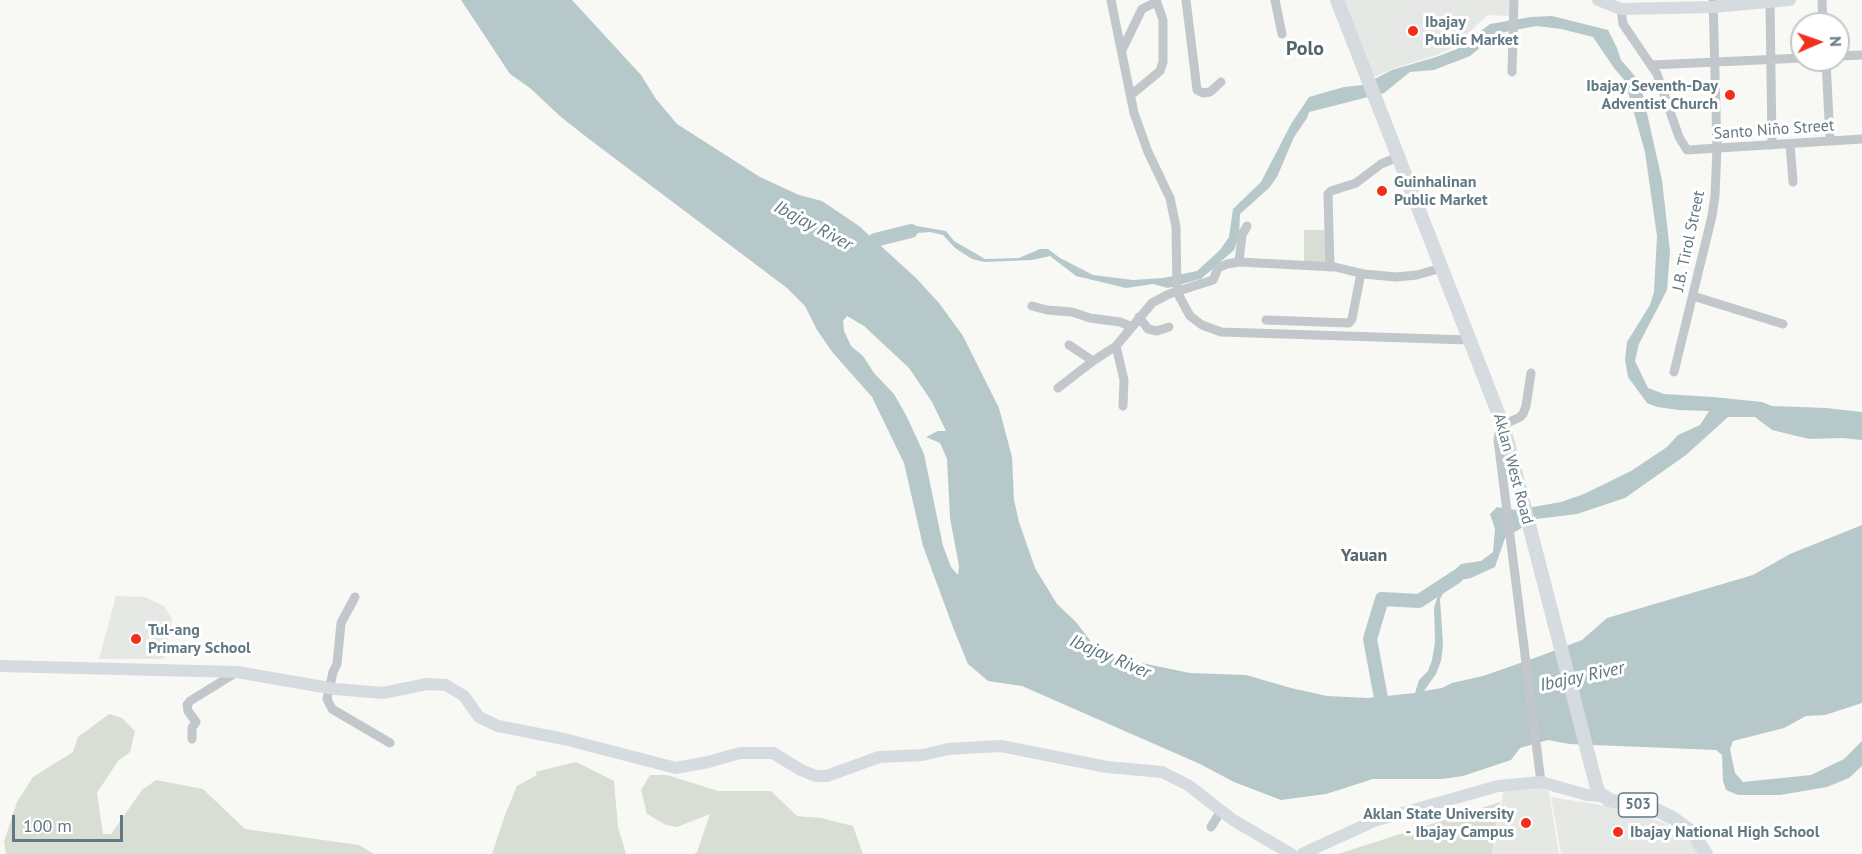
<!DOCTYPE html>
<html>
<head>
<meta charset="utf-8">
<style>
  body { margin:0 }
  #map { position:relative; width:1862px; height:854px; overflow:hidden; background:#f8f8f5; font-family:"PT Sans",sans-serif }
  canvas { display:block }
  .north { position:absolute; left:1790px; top:12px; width:60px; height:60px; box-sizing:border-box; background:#fff; border:2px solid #c0c9cd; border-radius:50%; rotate:88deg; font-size:16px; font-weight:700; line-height:24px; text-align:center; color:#617982 }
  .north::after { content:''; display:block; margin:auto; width:21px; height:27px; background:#f12f1c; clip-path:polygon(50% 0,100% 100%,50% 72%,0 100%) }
  .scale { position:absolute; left:12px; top:815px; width:111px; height:27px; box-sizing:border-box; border:3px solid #617982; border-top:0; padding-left:8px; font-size:18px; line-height:21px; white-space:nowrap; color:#617982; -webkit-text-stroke:4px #fff; paint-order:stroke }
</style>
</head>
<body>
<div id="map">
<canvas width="1862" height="854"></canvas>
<div class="north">N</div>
<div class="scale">100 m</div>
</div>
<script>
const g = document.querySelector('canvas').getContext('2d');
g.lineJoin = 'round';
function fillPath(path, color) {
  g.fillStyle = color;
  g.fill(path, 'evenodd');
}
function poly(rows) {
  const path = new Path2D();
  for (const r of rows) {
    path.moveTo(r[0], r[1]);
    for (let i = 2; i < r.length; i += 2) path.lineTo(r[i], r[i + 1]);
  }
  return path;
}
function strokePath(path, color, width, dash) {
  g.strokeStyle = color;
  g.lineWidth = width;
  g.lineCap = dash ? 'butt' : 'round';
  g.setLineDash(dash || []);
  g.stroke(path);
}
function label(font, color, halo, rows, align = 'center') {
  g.font = font + ' "PT Sans",sans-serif';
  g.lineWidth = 6;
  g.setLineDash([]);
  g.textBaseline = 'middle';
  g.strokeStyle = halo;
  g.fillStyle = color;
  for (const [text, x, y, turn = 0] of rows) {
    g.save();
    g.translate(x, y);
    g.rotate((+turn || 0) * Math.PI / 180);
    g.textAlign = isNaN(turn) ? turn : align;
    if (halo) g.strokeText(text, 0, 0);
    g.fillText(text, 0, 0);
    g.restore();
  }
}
fillPath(poly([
  [1344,0,1513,0,1512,16,1487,15,1456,46,1437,55,1395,68,1374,77],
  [116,596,145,597,164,606,172,619,164,659,99,659],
  [1538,786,1549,792,1559,854,1492,854,1504,789],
  [1551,797,1613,807,1665,823,1690,841,1698,854,1561,854]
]), '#e6e8e6');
fillPath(poly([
  [1304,230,1327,230,1328,265,1304,264],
  [109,714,122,718,135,731,130,752,118,761,97,793,103,834,111,834,142,790,156,780,203,789,245,829,359,845,374,854,6,854,4,842,17,802,33,777,73,752,78,737],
  [576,762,614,781,618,827,626,854,492,854,505,815,517,786,537,775,535,772],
  [650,775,667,775,718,791,771,791,797,816,821,818,853,826,863,854,694,854,697,852,710,814,677,827,666,825,647,814,641,790],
  [1500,802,1492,854,1338,854]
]), '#d9ded4');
fillPath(poly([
  [461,0,572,0,641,75,656,99,677,124,760,177,799,195,822,201,859,226,916,278,939,303,963,336,999,408,1012,457,1014,500,1019,522,1035,568,1057,604,1076,622,1092,643,1108,656,1190,673,1246,675,1291,688,1327,696,1367,698,1415,693,1419,680,1428,671,1432,660,1435,642,1434,608,1442,582,1461,564,1481,561,1493,552,1495,529,1490,514,1497,507,1516,510,1561,502,1584,494,1631,471,1667,447,1678,435,1700,425,1709,411,1679,410,1657,407,1647,403,1628,377,1625,360,1627,342,1650,305,1654,292,1657,236,1645,152,1625,81,1614,68,1593,37,1561,29,1536,26,1505,32,1493,37,1470,56,1434,70,1410,72,1384,93,1309,112,1307,118,1294,137,1277,177,1269,188,1240,214,1239,237,1234,250,1201,279,1193,281,1168,288,1153,284,1126,288,1076,276,1050,256,1032,260,984,262,972,259,955,248,943,235,930,232,894,235,891,234,911,225,946,231,954,241,985,259,1019,258,1040,249,1048,249,1060,258,1093,275,1133,280,1163,278,1197,271,1220,250,1229,237,1233,209,1261,182,1291,124,1309,97,1344,87,1363,85,1392,70,1436,57,1457,49,1490,24,1531,17,1552,16,1608,30,1617,48,1621,60,1640,82,1662,180,1670,251,1667,290,1639,344,1635,361,1648,388,1664,394,1713,397,1762,402,1772,406,1826,408,1862,412,1862,440,1842,438,1809,439,1772,430,1755,417,1728,417,1686,455,1625,498,1577,514,1536,519,1505,538,1495,567,1471,578,1457,581,1447,586,1440,599,1443,645,1441,661,1436,674,1424,691,1442,688,1452,683,1483,676,1540,656,1582,640,1607,618,1753,575,1790,554,1862,525,1862,703,1825,715,1806,716,1784,728,1733,741,1730,749,1735,773,1743,782,1811,775,1844,759,1862,741,1862,766,1849,778,1827,787,1780,795,1738,795,1726,790,1723,781,1722,755,1716,750,1569,744,1548,740,1520,748,1511,760,1463,776,1442,779,1373,779,1326,794,1281,800,1234,782,1200,764,1022,686,988,681,968,664,954,630,923,546,904,463,872,397,833,353,817,330,805,306,787,288,589,139,561,117,530,88,510,74],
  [847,316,864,326,909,368,932,402,946,431,938,431,926,437,940,443,947,459,950,518,959,566,958,575,951,567,943,546,924,454,907,417,894,394,874,373,863,356,851,346,844,331,843,321]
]), '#b7c8ca');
strokePath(poly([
  [875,240,911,231],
  [1384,714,1370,639,1382,599,1419,601,1456,577]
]), '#b7c8ca', 14);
strokePath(poly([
  [1111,0,1134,113,1148,152,1170,198,1176,227,1177,292,1190,316,1202,325,1221,332,1469,340],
  [1186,0,1197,90,1203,93,1210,92,1221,82],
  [1275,0,1282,34],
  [1822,0,1823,24],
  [1770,2,1772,145],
  [1621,9,1623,24,1657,74,1679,137,1687,150,1862,139],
  [1122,50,1142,9,1156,2],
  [1838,56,1862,55],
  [1826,60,1830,141],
  [1652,65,1802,58],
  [1512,72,1514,0],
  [1131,95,1160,71,1163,62,1163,20,1156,0],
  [1790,144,1793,182],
  [1239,262,1242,235,1247,226],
  [1330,267,1328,194,1331,191,1356,183,1381,164,1398,157],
  [1693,296,1783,324],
  [1032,306,1047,310,1072,312,1090,318,1120,322,1132,327,1152,303,1169,294,1213,280,1218,268,1227,264,1239,262,1335,267,1364,274,1396,277,1417,275,1441,268],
  [1139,317,1148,329,1157,331,1169,327],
  [1266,320,1349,323,1352,319,1361,273],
  [1069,345,1093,361,1116,346,1132,327],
  [1116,346,1124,380,1123,406],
  [1674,372,1712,216,1715,196,1717,148,1713,0],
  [1058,388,1093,361],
  [1503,425,1520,417,1523,414,1526,406,1531,373],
  [1504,428,1499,434,1498,440,1541,782],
  [355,597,341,623,337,664,333,672,327,699,332,709,390,743],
  [192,739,192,728,196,722,188,711,187,705,190,701,237,672],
  [1211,827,1221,811]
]), '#c1c7ca', 9);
strokePath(poly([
  [1598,0,1621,9,1713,7,1790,0],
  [0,666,237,672,335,689,383,693,427,684,446,685,464,696,479,717,498,726,564,739,676,768,708,762,740,753,773,753,801,770,816,776,827,776,879,757,923,755,948,749,1001,746,1107,767,1162,772,1188,785,1233,820,1291,854],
  [1302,854,1374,821,1498,786,1541,782,1587,795,1602,796]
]), '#d5dbde', 12);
strokePath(poly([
  [1337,0,1504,428,1598,792,1609,800,1656,810,1673,818,1693,833,1706,854]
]), '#d5dbde', 14);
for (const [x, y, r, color] of [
  [1413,31,6,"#f12f1c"],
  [1730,95,6,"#f12f1c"],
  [1382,191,6,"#f12f1c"],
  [136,639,6,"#f12f1c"],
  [1526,823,6,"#f12f1c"],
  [1618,832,6,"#f12f1c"]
]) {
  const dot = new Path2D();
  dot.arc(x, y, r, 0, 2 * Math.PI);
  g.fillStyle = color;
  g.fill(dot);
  strokePath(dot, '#fff', 2);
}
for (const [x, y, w] of [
  [1638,805,39]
]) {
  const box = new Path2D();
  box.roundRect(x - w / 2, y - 12, w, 24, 4.5);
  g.fillStyle = '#fff';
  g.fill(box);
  strokePath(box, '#617982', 1.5);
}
label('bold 15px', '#617982', null, [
  ["503",1638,805]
]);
label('bold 16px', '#617982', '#fff', [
  ["Ibajay",1425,22],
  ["Public Market",1425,40],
  ["Ibajay Seventh-Day",1718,86,"right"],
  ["Adventist Church",1718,104,"right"],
  ["Guinhalinan",1394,182],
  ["Public Market",1394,200],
  ["Tul-ang",148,630],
  ["Primary School",148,648],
  ["Aklan State University",1514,814,"right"],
  ["- Ibajay Campus",1514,832,"right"],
  ["Ibajay National High School",1630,832]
], 'left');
label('16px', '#617982', '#fff', [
  ["Santo Niño Street",1774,130,-4],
  ["J.B. Tirol Street",1689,241,-78],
  ["Aklan West Road",1513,469,75]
]);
label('italic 18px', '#5b787d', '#fff', [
  ["Ibajay River",813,226,28],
  ["Ibajay River",1110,657,23],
  ["Ibajay River",1582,677,-12]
]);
label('bold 18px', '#53656d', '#fff', [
  ["Yauan",1364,556]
]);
label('bold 20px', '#53656d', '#fff', [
  ["Polo",1305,49]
]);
</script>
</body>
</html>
